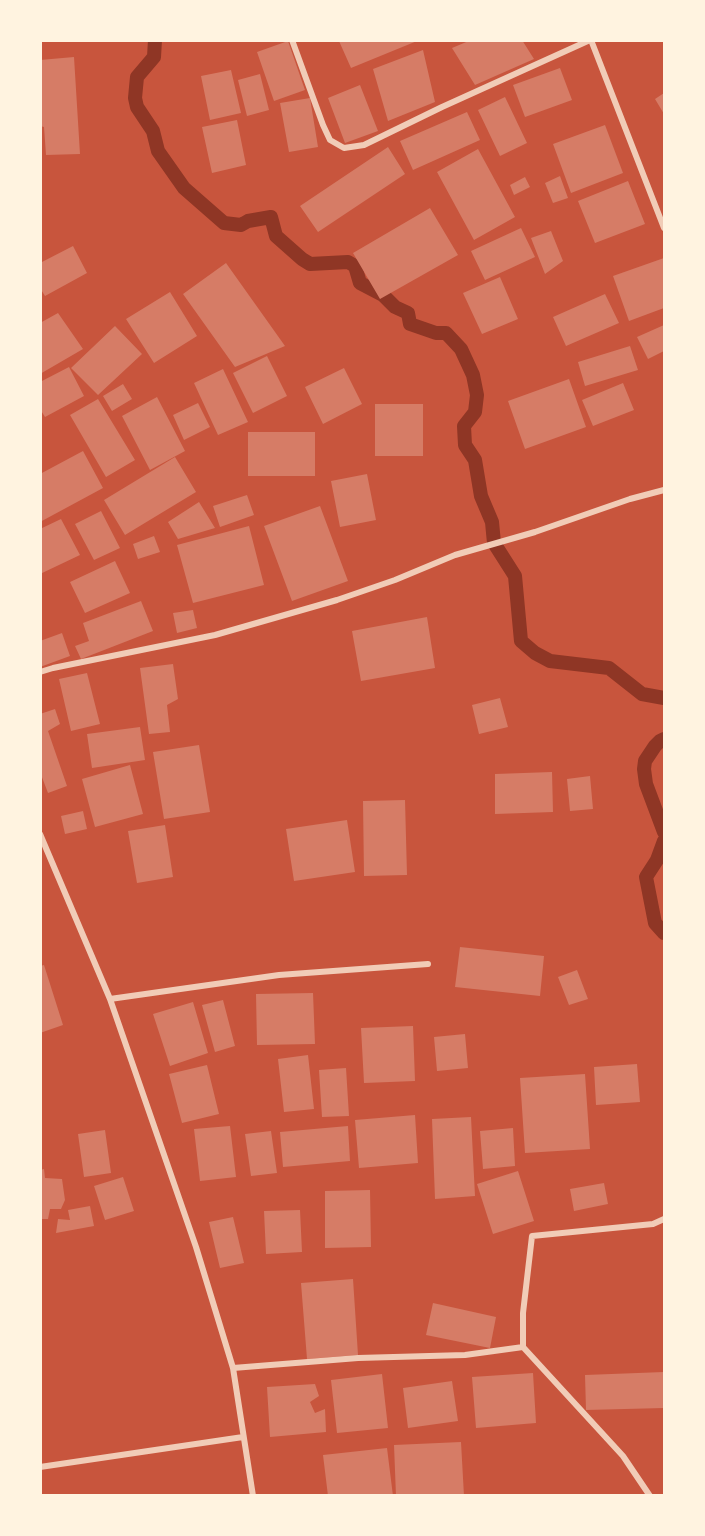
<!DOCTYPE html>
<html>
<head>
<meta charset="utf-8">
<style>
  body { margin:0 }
  #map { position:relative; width:705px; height:1536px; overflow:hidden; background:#c8553d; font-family:Literata,serif }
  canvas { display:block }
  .frame { position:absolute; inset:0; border:42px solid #fff3e0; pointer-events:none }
</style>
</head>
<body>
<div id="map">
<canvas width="705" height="1536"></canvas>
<div class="frame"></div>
</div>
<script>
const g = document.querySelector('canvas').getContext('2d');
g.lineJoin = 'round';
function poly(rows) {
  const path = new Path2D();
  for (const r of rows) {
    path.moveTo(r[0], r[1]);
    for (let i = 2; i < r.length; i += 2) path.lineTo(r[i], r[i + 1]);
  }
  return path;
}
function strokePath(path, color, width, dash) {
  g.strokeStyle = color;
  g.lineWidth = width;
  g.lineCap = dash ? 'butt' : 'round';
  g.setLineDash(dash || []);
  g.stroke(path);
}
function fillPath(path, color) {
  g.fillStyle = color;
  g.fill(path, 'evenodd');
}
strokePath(poly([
  [155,40,154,57,137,77,135,98,137,107,153,131,158,151,184,188,224,223,241,225,248,221,271,217,276,236,302,259,310,264,348,262,355,266,360,283,383,295,395,307,408,313,410,324,436,333,446,333,461,349,473,375,477,395,475,412,464,426,465,445,475,460,481,496,492,522,494,543,515,576,521,641,535,653,550,661,609,668,642,694,664,698],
  [664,739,660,741,655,746,645,761,644,769,646,784,664,832],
  [664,841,657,860,646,877,655,923,664,933]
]), '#8f3625', 14);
fillPath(poly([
  [471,40,522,40,534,59,475,85,452,48],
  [288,41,305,90,274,101,257,52],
  [339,41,417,41,351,68],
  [423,50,435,102,388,121,373,69],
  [74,57,80,154,46,155,44,127,40,126,40,60],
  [560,68,572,100,525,117,513,85],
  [231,70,241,113,210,120,201,76],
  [260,74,269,110,247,116,238,80],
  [360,85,378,131,345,143,328,98],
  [664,93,664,114,655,99],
  [505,97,527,143,500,156,478,110],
  [310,98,318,147,289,152,280,103],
  [467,112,480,140,413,170,400,141],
  [237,120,246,165,212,173,202,127],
  [605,125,623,173,571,193,553,144],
  [388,147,405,174,318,232,300,206],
  [478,149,515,217,474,240,437,172],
  [560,176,568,198,553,203,545,183],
  [525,177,530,187,514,195,510,185],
  [628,181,645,224,595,243,578,201],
  [430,208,458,255,380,299,353,253],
  [521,228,535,257,485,280,471,251],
  [551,231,563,261,545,274,531,238],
  [73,246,87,273,45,296,40,288,40,263],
  [664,258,664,308,629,321,613,276],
  [226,263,285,346,235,367,183,294],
  [500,277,518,319,482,334,463,293],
  [170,292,197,336,154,363,126,319],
  [605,294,619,323,566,346,553,317],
  [58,313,83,349,40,374,40,323],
  [664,325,664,351,648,359,637,337],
  [115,326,142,354,98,395,71,368],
  [630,346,638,370,585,386,578,362],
  [267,356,287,396,253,413,233,373],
  [69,367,84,396,45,417,40,409,40,382],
  [344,368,362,404,323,424,305,387],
  [223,369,248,422,218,435,194,383],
  [569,379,586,427,525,449,508,401],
  [623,383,634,410,593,426,582,400],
  [123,384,132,399,112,411,103,396],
  [157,397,185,451,150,470,122,416],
  [98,399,135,460,106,477,70,415],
  [198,403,210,427,184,440,173,415],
  [375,404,423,404,423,456,375,456],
  [248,432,315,432,315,476,248,476],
  [83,451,103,488,40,522,40,474],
  [175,457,196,492,125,535,104,500],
  [367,474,376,520,340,527,331,481],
  [247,495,254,515,220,527,213,506],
  [199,502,215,528,178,539,168,522],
  [320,506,348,581,292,601,264,526],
  [101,511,120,548,94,560,75,524],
  [61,519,80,555,40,574,40,529],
  [249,526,264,585,193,603,177,545],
  [154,536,160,552,138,559,133,544],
  [115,561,130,593,85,613,70,582],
  [141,601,153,631,81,659,75,646,89,641,83,623],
  [193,610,197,628,177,633,173,613],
  [427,617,435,668,361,681,352,631],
  [62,633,70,656,40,667,40,641],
  [173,664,178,699,167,705,170,732,149,734,140,668],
  [87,673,100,724,71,731,59,679],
  [500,698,508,727,479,734,472,705],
  [55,709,60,724,48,731,67,786,48,793,40,772,40,714],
  [140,727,145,760,92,768,87,734],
  [199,745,210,812,164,819,153,752],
  [130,765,143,814,95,827,82,779],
  [552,772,553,812,495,814,495,774],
  [590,776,593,809,570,811,567,779],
  [405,800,407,875,364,876,363,801],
  [83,811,87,829,65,834,61,816],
  [347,820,355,872,294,881,286,829],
  [165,825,173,877,137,883,128,831],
  [460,947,544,956,540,996,455,987],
  [44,965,63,1025,40,1033,40,966],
  [577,970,588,999,569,1005,558,977],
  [313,993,315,1044,257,1045,256,994],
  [223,1000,235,1046,215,1052,202,1005],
  [193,1002,208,1053,170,1066,153,1014],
  [413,1026,415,1081,364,1083,361,1028],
  [465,1034,468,1068,437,1071,434,1037],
  [308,1055,314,1109,284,1112,278,1059],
  [637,1064,640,1102,596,1105,594,1067],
  [207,1065,219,1114,182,1123,169,1074],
  [346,1068,349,1116,322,1117,319,1070],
  [585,1074,590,1149,525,1153,520,1078],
  [415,1115,418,1163,359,1168,355,1120],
  [471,1117,475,1196,435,1199,432,1119],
  [230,1126,236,1177,200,1181,194,1129],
  [348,1126,350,1161,283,1167,280,1132],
  [513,1128,515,1166,483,1169,480,1131],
  [105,1130,111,1173,84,1177,78,1134],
  [271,1131,277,1173,251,1176,245,1134],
  [44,1169,45,1178,62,1179,65,1200,61,1209,50,1209,48,1219,40,1219,40,1170],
  [518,1171,534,1221,493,1234,477,1184],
  [123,1177,134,1211,105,1220,94,1186],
  [604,1183,608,1204,574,1211,570,1189],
  [370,1190,371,1247,325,1248,325,1191],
  [90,1206,94,1226,56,1233,58,1219,70,1220,68,1210],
  [300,1210,302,1252,266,1254,264,1211],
  [233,1217,244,1263,220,1268,209,1222],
  [353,1279,358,1355,307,1359,301,1283],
  [433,1303,496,1317,490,1348,426,1335],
  [664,1372,664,1408,586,1410,585,1375],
  [533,1373,536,1423,476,1428,472,1377],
  [382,1374,388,1428,337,1433,331,1380],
  [452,1381,458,1421,408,1428,403,1388],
  [315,1384,319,1396,310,1402,315,1413,325,1409,326,1432,270,1437,267,1387],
  [461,1442,464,1496,396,1496,394,1445],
  [387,1448,393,1496,328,1496,323,1455]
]), '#d67c66');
strokePath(poly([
  [292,40,323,125,330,140,344,148,364,145,442,107,590,40],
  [591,40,664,228],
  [40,672,53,668,215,635,337,600,395,580,455,555,535,532,630,499,664,490],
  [40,834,110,999,196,1247,233,1368,253,1496],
  [110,999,279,975,428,964],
  [233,1368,358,1358,465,1355,523,1347],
  [40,1467,243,1437],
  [650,1496,623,1456,523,1347,523,1313,532,1236,653,1224,664,1219]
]), '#f1ccb7', 6);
</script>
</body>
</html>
